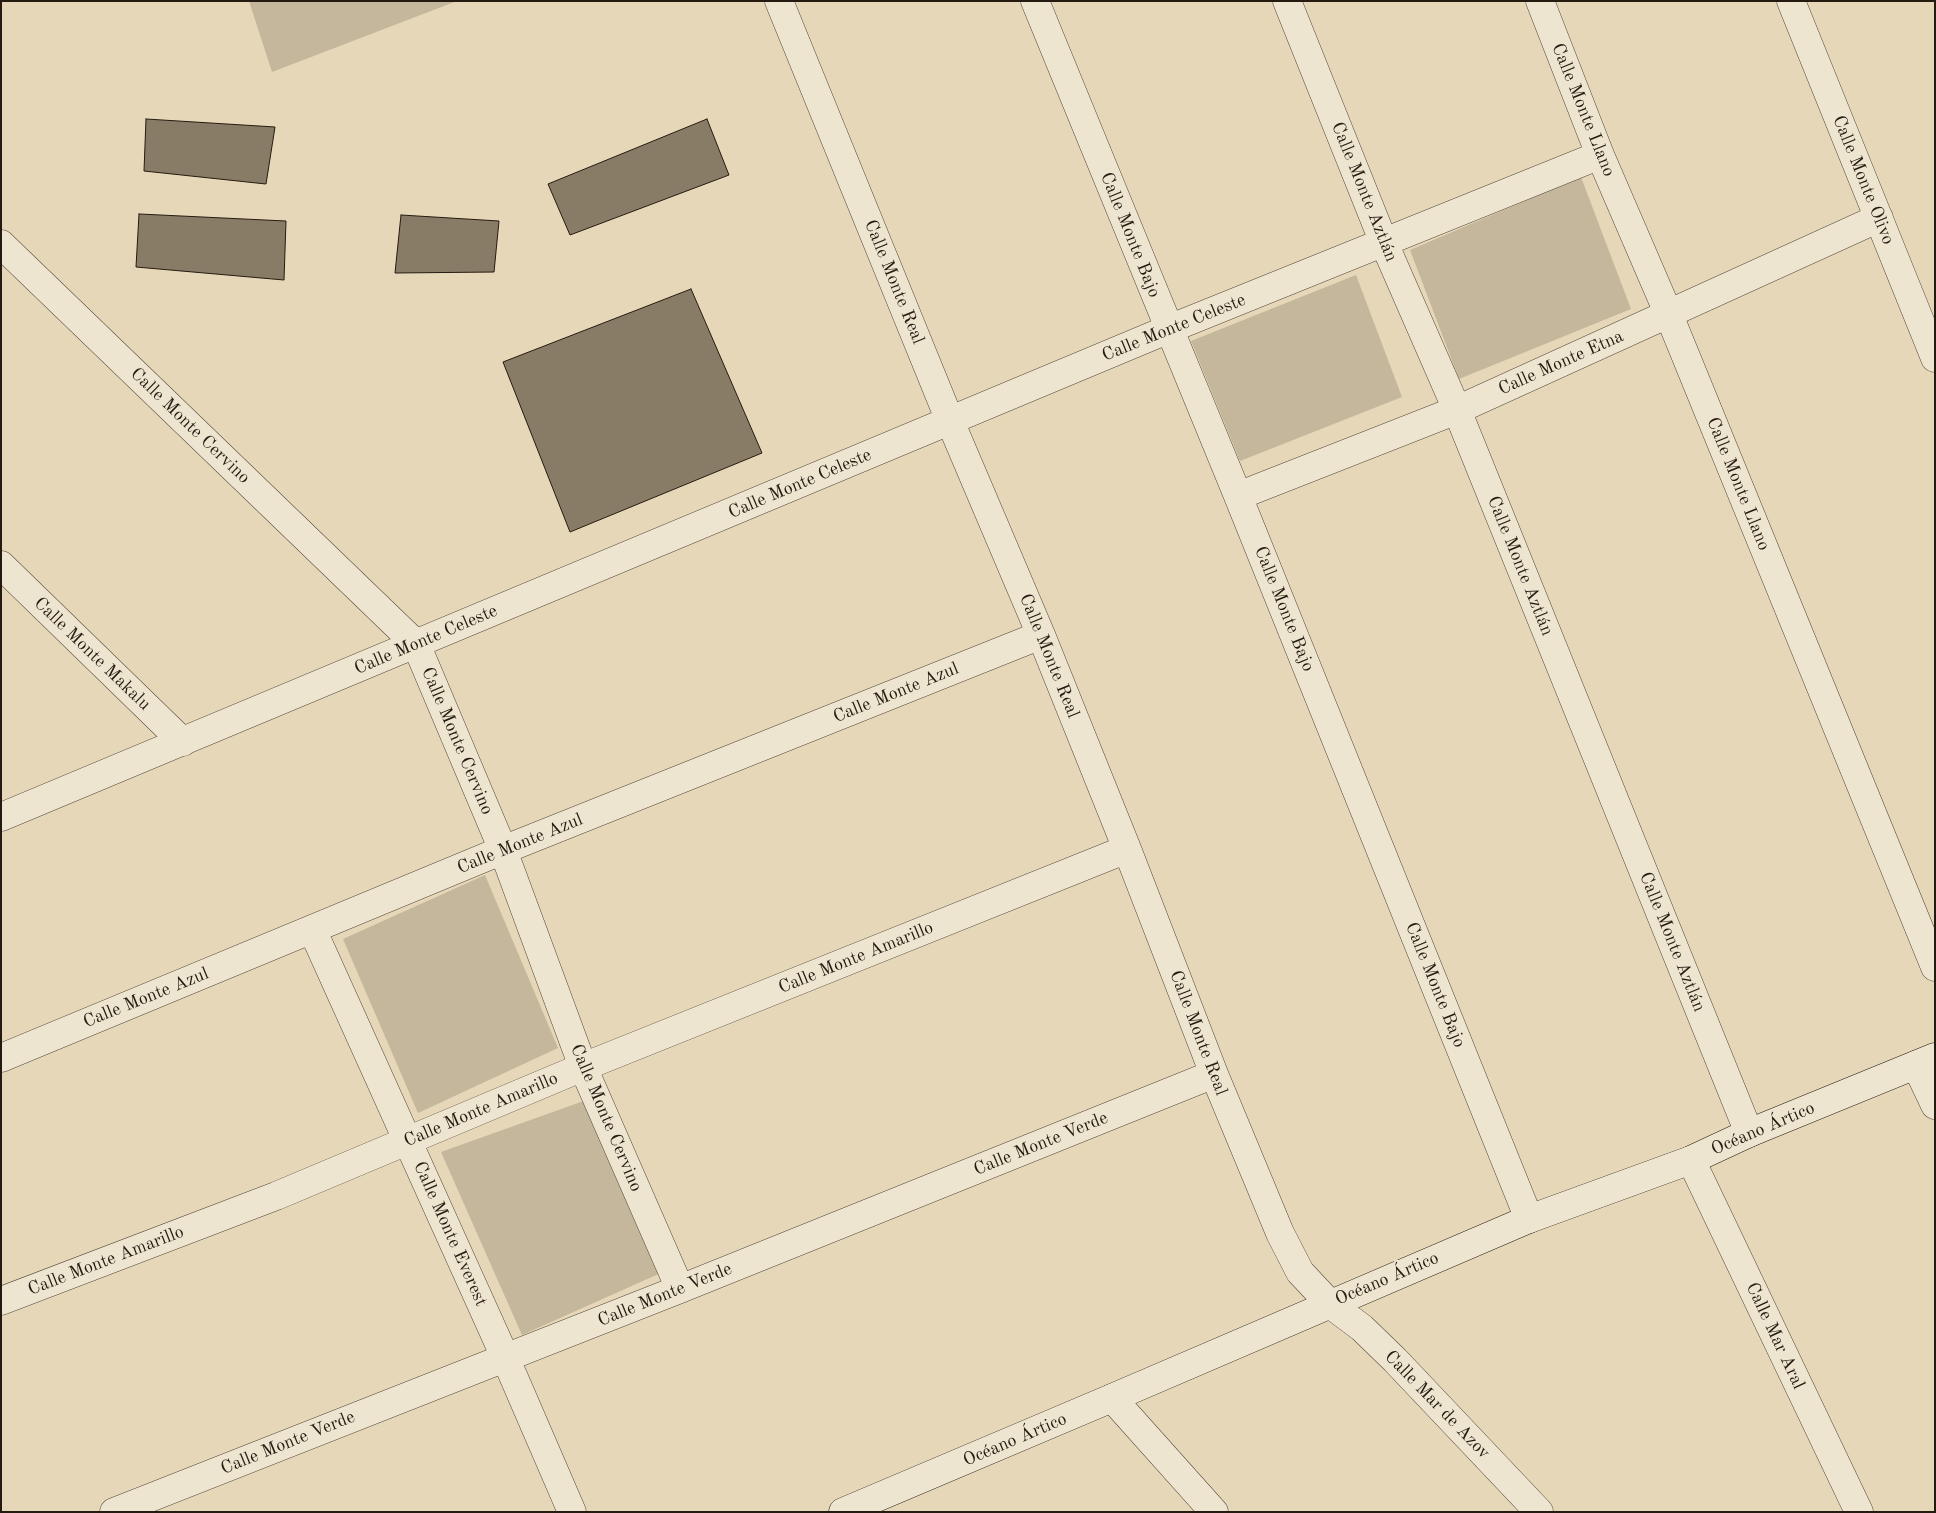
<!DOCTYPE html>
<html>
<head>
<meta charset="utf-8">
<style>
  body { margin:0 }
  #map { position:relative; width:1936px; height:1513px; overflow:hidden; background:#e5d7b8; font-family:"Old Standard TT",serif }
  canvas { display:block }
  .frame { position:absolute; inset:0; border:2px solid #251a10; pointer-events:none }
</style>
</head>
<body>
<div id="map">
<canvas width="1936" height="1513"></canvas>
<div class="frame"></div>
</div>
<script>
const g = document.querySelector('canvas').getContext('2d');
g.lineJoin = 'round';
function fillPath(path, color) {
  g.fillStyle = color;
  g.fill(path, 'evenodd');
}
function poly(rows) {
  const path = new Path2D();
  for (const r of rows) {
    path.moveTo(r[0], r[1]);
    for (let i = 2; i < r.length; i += 2) path.lineTo(r[i], r[i + 1]);
  }
  return path;
}
function strokePath(path, color, width, dash) {
  g.strokeStyle = color;
  g.lineWidth = width;
  g.lineCap = dash ? 'butt' : 'round';
  g.setLineDash(dash || []);
  g.stroke(path);
}
function label(font, color, halo, rows, align = 'center') {
  g.font = font + ' "Old Standard TT",serif';
  g.lineWidth = 4;
  g.setLineDash([]);
  g.textBaseline = 'middle';
  g.strokeStyle = halo;
  g.fillStyle = color;
  for (const [text, x, y, turn = 0] of rows) {
    g.save();
    g.translate(x, y);
    g.rotate((+turn || 0) * Math.PI / 180);
    g.textAlign = isNaN(turn) ? turn : align;
    if (halo) g.strokeText(text, 0, 0);
    g.fillText(text, 0, 0);
    g.restore();
  }
}
fillPath(poly([
  [249,1,457,1,272,72],
  [1581,177,1631,309,1459,379,1410,250],
  [1356,275,1402,397,1240,461,1191,341],
  [485,875,558,1048,418,1113,343,939],
  [592,1098,663,1272,522,1335,441,1152]
]), '#c4b79b');
const building = poly([
  [146,119,275,127,266,184,144,171,146,119],
  [707,119,729,175,570,235,548,184,707,119],
  [139,214,286,221,284,280,136,267,139,214],
  [401,215,499,221,494,272,395,273,401,215],
  [691,289,762,453,570,532,503,362,691,289]
]);
fillPath(building, '#897c67');
strokePath(building, '#251a10', 1);
const street = poly([
  [779,1,950,421,1041,635,1127,849,1214,1074,1280,1233,1300,1272,1330,1304,1362,1328,1395,1360,1539,1512],
  [1035,1,1238,496,1529,1219],
  [1287,1,1384,243,1457,410,1749,1133],
  [1540,1,1600,155,1669,315,1935,967],
  [1791,1,1935,358],
  [1,244,416,644,503,850,583,1067,680,1289],
  [1238,496,1457,410,1879,218],
  [1,565,183,742],
  [1,817,1169,329,1600,155],
  [312,929,505,1357,572,1512],
  [1,1058,503,850,1041,635],
  [1916,1065,1935,1105],
  [1691,1160,1859,1512],
  [1,1301,276,1196,583,1067,1127,849],
  [1112,1398,1214,1512],
  [114,1512,680,1289,1214,1074]
]);
const secondary = poly([
  [843,1512,1112,1398,1529,1219,1691,1160,1749,1133,1935,1057]
]);
strokePath(street, '#55493a', 29);
strokePath(secondary, '#251a10', 29);
strokePath(street, '#eee5d1', 28);
strokePath(secondary, '#eee5d1', 28);
label('18px', '#251a10', '#eee5d1', [
  ["Calle Monte Llano",1583,110,68],
  ["Calle Monte Olivo",1863,180,68],
  ["Calle Monte Aztlán",1364,192,68],
  ["Calle Monte Bajo",1130,235,68],
  ["Calle Monte Real",894,282,68],
  ["Calle Monte Celeste",1174,328,-22],
  ["Calle Monte Etna",1561,363,-24],
  ["Calle Monte Cervino",190,426,44],
  ["Calle Monte Celeste",800,484,-23],
  ["Calle Monte Llano",1738,484,68],
  ["Calle Monte Aztlán",1520,566,68],
  ["Calle Monte Bajo",1284,609,68],
  ["Calle Monte Celeste",426,640,-23],
  ["Calle Monte Makalu",92,654,44],
  ["Calle Monte Real",1049,656,68],
  ["Calle Monte Azul",896,693,-22],
  ["Calle Monte Cervino",457,741,67],
  ["Calle Monte Azul",520,844,-22],
  ["Calle Monte Aztlán",1672,942,68],
  ["Calle Monte Amarillo",856,958,-22],
  ["Calle Monte Bajo",1435,985,68],
  ["Calle Monte Azul",146,998,-22],
  ["Calle Monte Real",1198,1033,69],
  ["Calle Monte Amarillo",481,1110,-23],
  ["Calle Monte Cervino",606,1118,67],
  ["Océano Ártico",1763,1129,-23],
  ["Calle Monte Verde",1041,1144,-22],
  ["Calle Monte Everest",450,1234,66],
  ["Calle Monte Amarillo",106,1261,-21],
  ["Océano Ártico",1387,1279,-23],
  ["Calle Monte Verde",665,1295,-22],
  ["Calle Mar Aral",1775,1336,65],
  ["Calle Mar de Azov",1437,1405,46],
  ["Océano Ártico",1015,1440,-23],
  ["Calle Monte Verde",288,1443,-22]
]);
</script>
</body>
</html>
